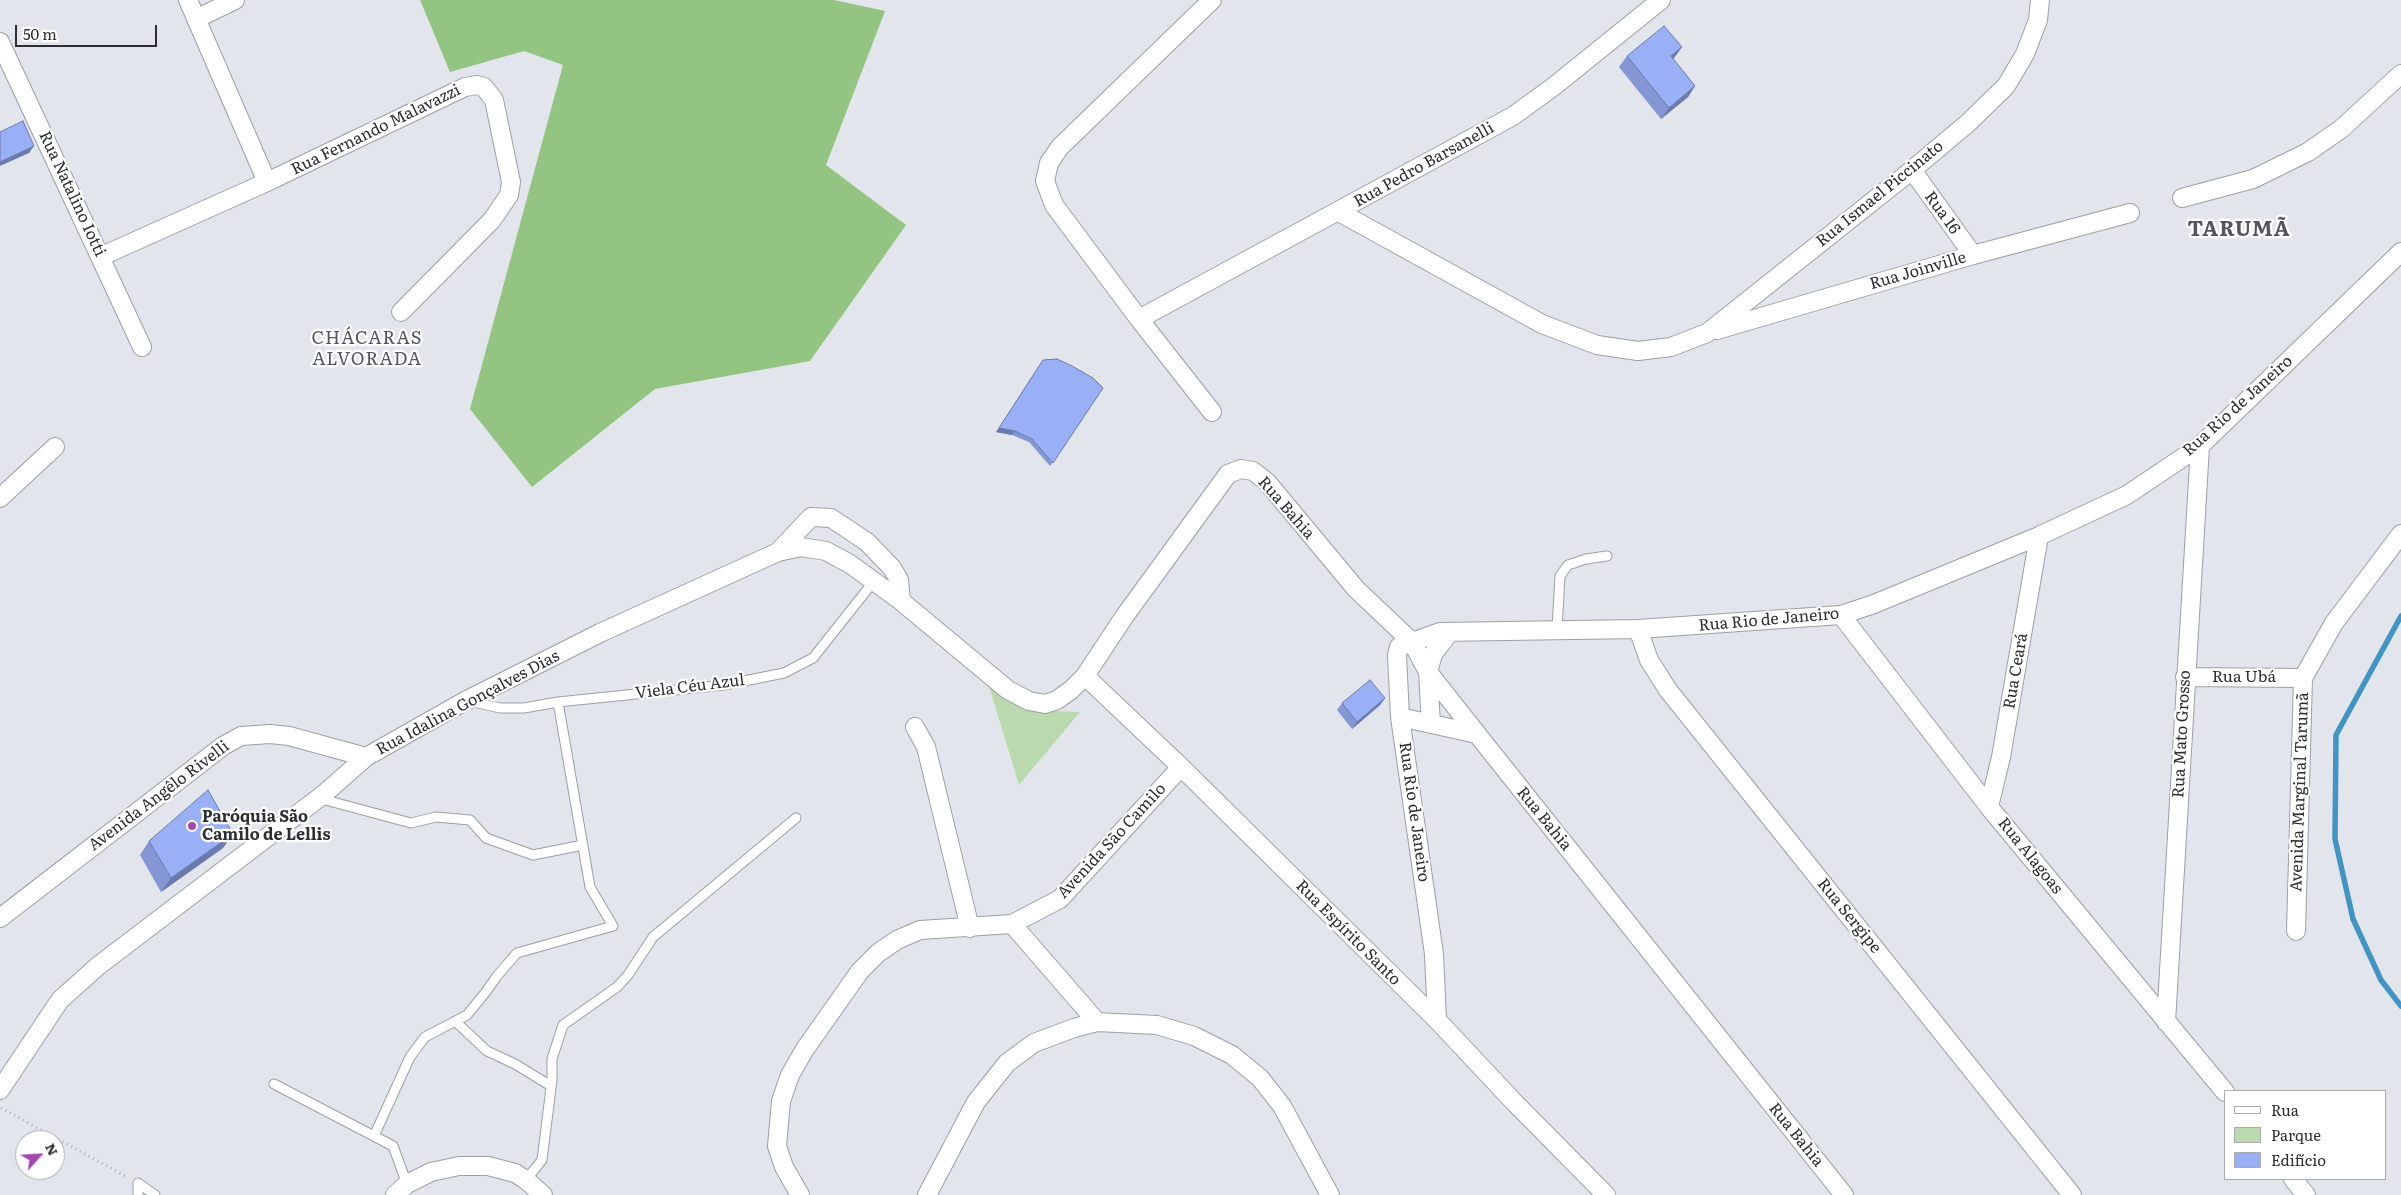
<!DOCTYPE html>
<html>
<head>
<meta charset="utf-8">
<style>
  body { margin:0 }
  #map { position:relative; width:2401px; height:1195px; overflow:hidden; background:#e3e5ed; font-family:Literata,serif }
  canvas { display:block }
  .legend { position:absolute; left:2224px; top:1090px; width:162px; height:90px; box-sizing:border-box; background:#fff; border:1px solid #ababad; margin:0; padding:6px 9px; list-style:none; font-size:15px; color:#2d2e31 }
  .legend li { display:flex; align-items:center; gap:10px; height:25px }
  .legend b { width:25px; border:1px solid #ababad }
  .north { position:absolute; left:15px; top:1130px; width:50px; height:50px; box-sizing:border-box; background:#fff; border:1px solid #ababad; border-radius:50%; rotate:64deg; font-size:14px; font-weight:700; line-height:20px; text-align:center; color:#2d2e31 }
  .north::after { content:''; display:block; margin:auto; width:18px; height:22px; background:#a346b0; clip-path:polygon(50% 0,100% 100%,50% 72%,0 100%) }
  .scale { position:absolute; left:15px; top:25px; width:142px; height:22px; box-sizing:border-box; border:2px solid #2d2e31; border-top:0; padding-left:6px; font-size:15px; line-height:18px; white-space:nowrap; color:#2d2e31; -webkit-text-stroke:4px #fff; paint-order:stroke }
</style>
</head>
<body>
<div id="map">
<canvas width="2401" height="1195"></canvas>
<ul class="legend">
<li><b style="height:6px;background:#fff"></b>Rua</li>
<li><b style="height:14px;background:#bad9ae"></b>Parque</li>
<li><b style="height:14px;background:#99aff6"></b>Edifício</li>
</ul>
<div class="north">N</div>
<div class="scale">50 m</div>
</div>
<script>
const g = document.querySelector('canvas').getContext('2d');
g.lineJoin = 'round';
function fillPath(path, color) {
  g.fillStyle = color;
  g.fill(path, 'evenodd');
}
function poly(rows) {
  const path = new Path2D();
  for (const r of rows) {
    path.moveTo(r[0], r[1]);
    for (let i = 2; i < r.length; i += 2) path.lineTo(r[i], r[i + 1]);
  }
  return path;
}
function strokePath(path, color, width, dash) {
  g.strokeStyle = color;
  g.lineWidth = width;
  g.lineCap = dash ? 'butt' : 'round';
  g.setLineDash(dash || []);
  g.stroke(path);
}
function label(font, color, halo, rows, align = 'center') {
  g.font = font + ' Literata,serif';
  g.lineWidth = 4.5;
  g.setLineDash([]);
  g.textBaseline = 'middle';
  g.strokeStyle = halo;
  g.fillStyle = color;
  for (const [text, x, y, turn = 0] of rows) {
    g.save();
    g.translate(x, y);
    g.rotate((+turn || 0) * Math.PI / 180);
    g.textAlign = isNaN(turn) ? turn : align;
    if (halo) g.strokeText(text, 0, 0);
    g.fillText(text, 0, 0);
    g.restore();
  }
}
fillPath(poly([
  [989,686,1035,710,1080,712,1019,785]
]), '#bad9ae');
fillPath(poly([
  [420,0,834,0,885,11,826,165,906,225,810,361,655,389,532,487,470,409,563,65,524,51,450,72]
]), '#93c481');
strokePath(poly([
  [2401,616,2336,735,2335,839,2353,919,2381,980,2401,1006]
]), '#4095c2', 5.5);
const lane = poly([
  [1557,630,1560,576,1568,565,1586,559,1607,556],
  [469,701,500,708,524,708,558,702,724,685,784,673,813,658,874,581],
  [318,798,411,823,436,817,470,820,486,838,533,855,583,845],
  [455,1021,487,1051,515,1064,551,1086],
  [274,1084,393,1146,407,1184],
  [374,1136,410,1057,425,1037,467,1015,485,993,497,976,517,953,613,926,590,887,558,702],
  [526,1180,542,1160,552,1080,552,1059,563,1025,617,987,628,975,653,937,796,818],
  [138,1195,138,1183,155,1195]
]);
const street = poly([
  [188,0,267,182],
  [1212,0,1060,147,1049,163,1045,181,1054,205,1139,319,1513,116,1553,87,1661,0],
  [196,19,235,0],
  [0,42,142,347],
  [1912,170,1973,255],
  [2182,198,2253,179,2308,152,2341,129,2401,74],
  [1339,212,1542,324,1597,345,1638,351,1671,347,1707,333,1912,170,1968,123,2006,86,2025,54,2038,20,2040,0],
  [102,256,267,182,465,87,477,85,484,87,494,100,511,182,509,195,492,220,401,312],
  [1139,319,1212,412],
  [1717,330,1973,255,2130,213],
  [0,498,55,447],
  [778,552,811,517,831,518,867,542,892,568,899,580,901,601],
  [1841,615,1989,807,2225,1092],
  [1638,629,1649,660,1668,690,2072,1195],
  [1085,676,1181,767,1437,1020,1514,1102,1606,1195],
  [2185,677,2303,678],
  [1400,717,1477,734],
  [1431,724,1428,672,1433,654,1450,632],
  [915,727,926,747,970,928],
  [1989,807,2001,757,2039,536],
  [0,918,223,746,241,736,270,734,289,736,366,757],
  [1012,924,1097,1022],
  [2296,931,2303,678,2334,623,2401,534],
  [1437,1020,1434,954,1400,717,1397,655,1399,647,1440,632,1638,629,1841,615,1874,604,2039,536,2127,495,2200,446,2401,252],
  [2166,1022,2200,446],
  [0,1090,60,1000,98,966,324,794,366,757,465,701,600,633,778,552,801,547,826,551,850,564,901,601,1008,690,1029,701,1045,704,1057,700,1071,690,1085,676,1124,617,1228,474,1241,469,1253,471,1267,482,1356,589,1412,642,1428,672,1477,734,1844,1195],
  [2293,1179,2306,1195],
  [395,1195,407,1184,431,1172,459,1166,488,1166,515,1173,526,1180,543,1195],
  [800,1195,784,1167,777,1146,781,1101,790,1075,805,1049,860,971,878,953,897,940,920,930,1012,924,1060,899,1181,767],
  [927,1195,976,1102,1007,1063,1034,1043,1074,1028,1097,1022,1157,1025,1194,1036,1232,1055,1260,1078,1282,1106,1330,1195]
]);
strokePath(lane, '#9d9fa6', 11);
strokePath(street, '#9d9fa6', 20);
strokePath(poly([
  [1,1108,127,1177]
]), '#acaeb4', 3, [1, 4]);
strokePath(lane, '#fff', 9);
strokePath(street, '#fff', 18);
fillPath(poly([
  [1682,47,1673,59,1695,86,1688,97,1661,119,1619,67,1627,56],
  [1043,360,1103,388,1050,466,1029,442,1012,435,996,432],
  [1385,698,1380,705,1352,729,1337,710,1342,703],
  [233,834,223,848,161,892,140,855,149,841]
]), '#8496d4');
fillPath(poly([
  [1682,47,1674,58,1663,66,1671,56],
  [1695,86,1688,97,1661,119,1669,108],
  [34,146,29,153,0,166,0,162],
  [999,428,1015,431,1012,435,996,432],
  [1385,698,1380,705,1352,729,1357,722],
  [233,834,223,848,161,892,171,878]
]), '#6b7aac');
const building = poly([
  [1664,26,1682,47,1671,56,1695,86,1669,108,1627,56,1664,26],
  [23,121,34,146,0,162,0,132,23,121],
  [1057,359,1072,366,1093,378,1103,388,1053,463,1032,439,1015,431,999,428,1043,360,1057,359],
  [1370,680,1385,698,1357,722,1342,703,1370,680],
  [208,790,233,834,171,878,149,841,208,790]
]);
fillPath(building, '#99aff6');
strokePath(building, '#6b7aac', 1);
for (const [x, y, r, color] of [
  [192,826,5,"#a346b0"]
]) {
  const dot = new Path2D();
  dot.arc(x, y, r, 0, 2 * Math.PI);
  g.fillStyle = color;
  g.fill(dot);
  strokePath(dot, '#fff', 2);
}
label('16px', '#2d2e31', '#fff', [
  ["Rua Fernando Malavazzi",376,130,-26],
  ["Rua Pedro Barsanelli",1424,165,-29],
  ["Rua Natalino Iotti",72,194,65],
  ["Rua Ismael Piccinato",1880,194,-39],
  ["Rua 16",1942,213,54],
  ["Rua Joinville",1918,271,-16],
  ["Rua Rio de Janeiro",2238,406,-42],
  ["Rua Bahia",1286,508,49],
  ["Rua Rio de Janeiro",1769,620,-5],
  ["Rua Ceará",2016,671,-80],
  ["Rua Ubá",2244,677],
  ["Viela Céu Azul",690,687,-7],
  ["Rua Idalina Gonçalves Dias",468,703,-28],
  ["Rua Mato Grosso",2182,734,-87],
  ["Avenida Marginal Tarumã",2300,792,-88],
  ["Avenida Angêlo Rivelli",159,796,-37],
  ["Rua Rio de Janeiro",1414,812,82],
  ["Rua Bahia",1544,819,51],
  ["Avenida São Camilo",1112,841,-47],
  ["Rua Alagoas",2030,856,51],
  ["Rua Sergipe",1849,916,51],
  ["Rua Espírito Santo",1348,933,45],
  ["Rua Bahia",1796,1135,51]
]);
label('bold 16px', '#2d2e31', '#fff', [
  ["Paróquia São",202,817],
  ["Camilo de Lellis",202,835]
], 'left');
g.letterSpacing = '1px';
label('18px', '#53565c', '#fff', [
  ["CHÁCARAS",367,339],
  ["ALVORADA",367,360]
]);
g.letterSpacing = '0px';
g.letterSpacing = '1px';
label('bold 21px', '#53565c', '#fff', [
  ["TARUMÃ",2239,230]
]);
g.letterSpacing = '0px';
</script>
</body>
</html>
